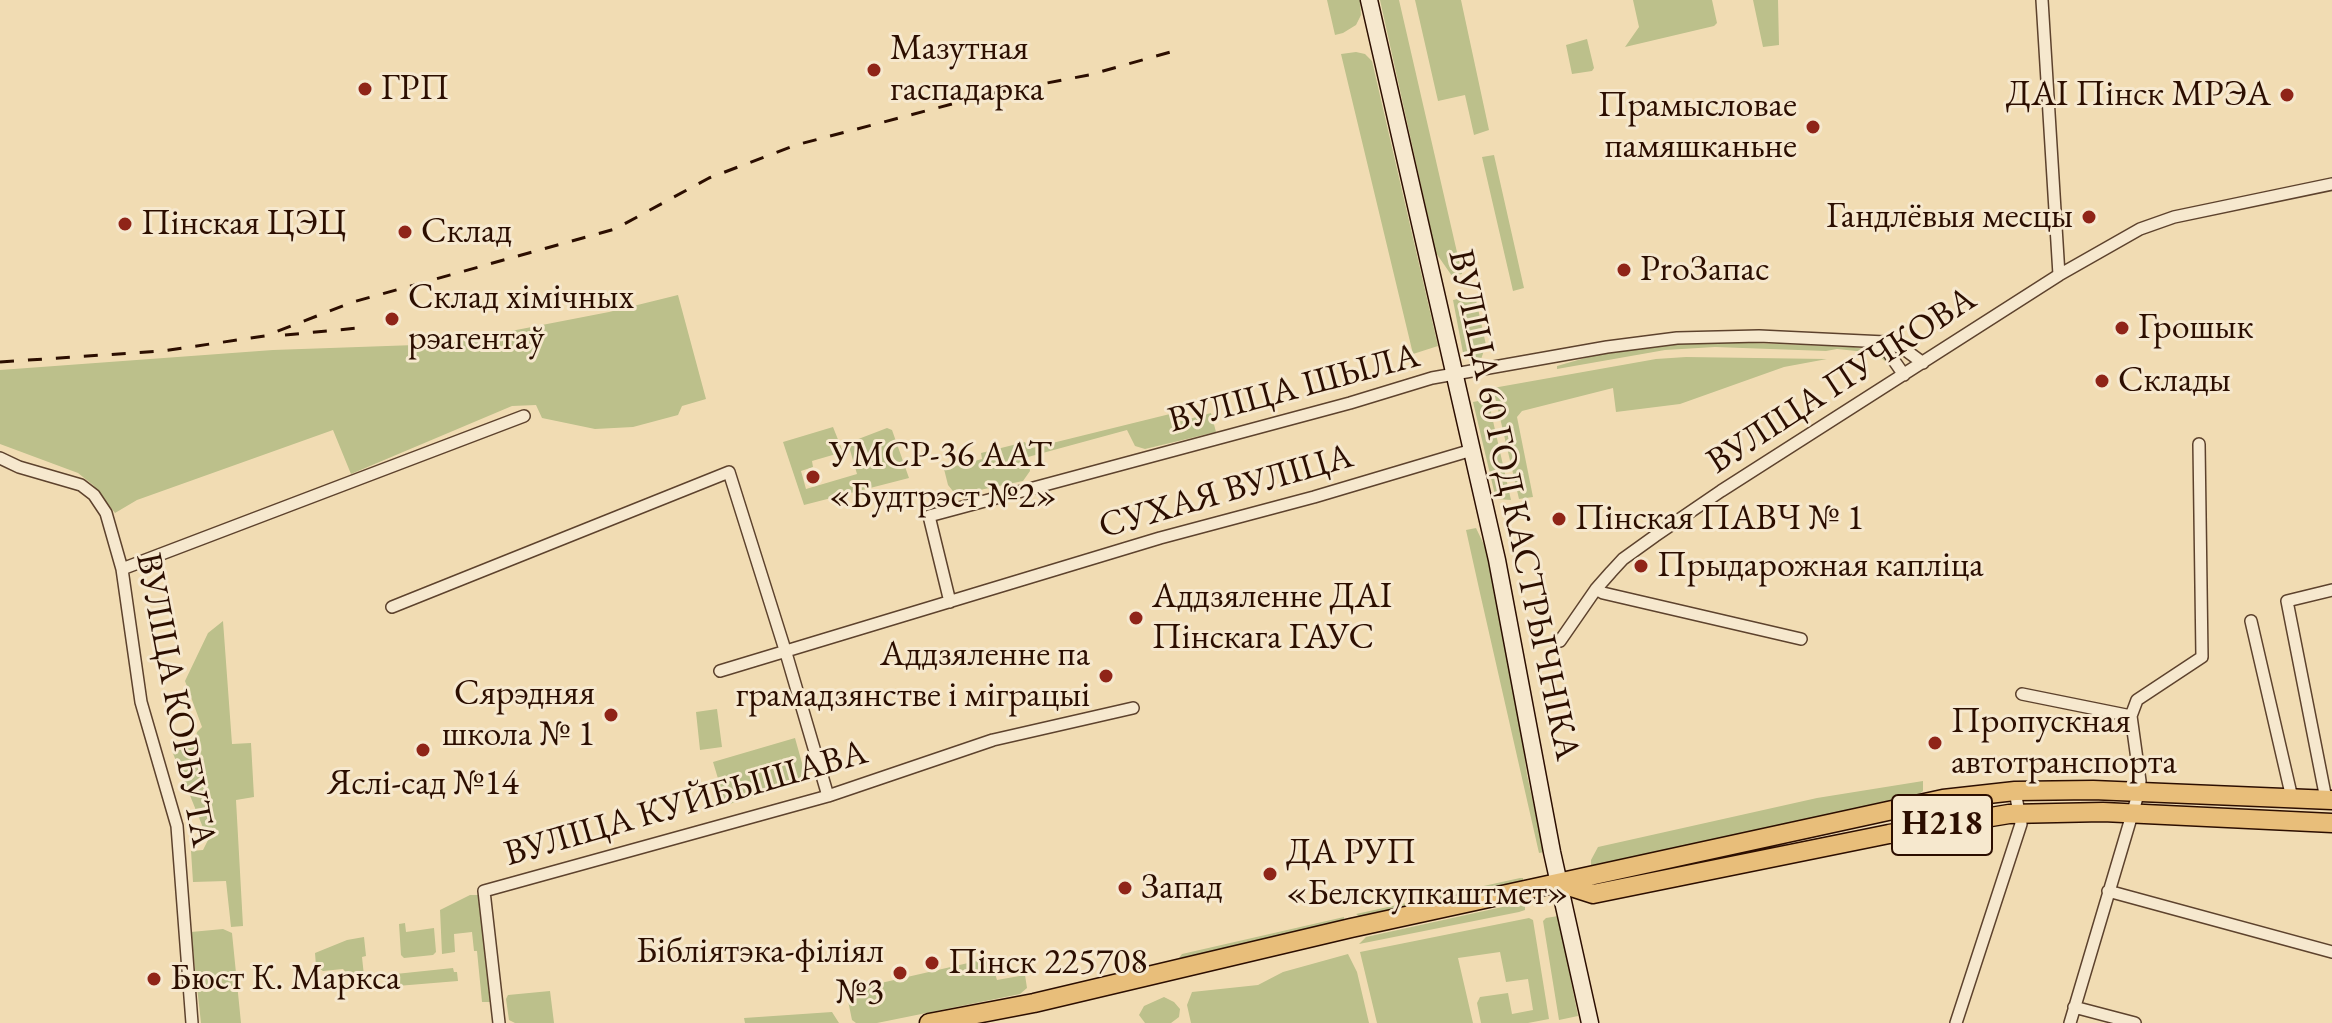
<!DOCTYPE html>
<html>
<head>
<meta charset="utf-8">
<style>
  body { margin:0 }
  canvas { display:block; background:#f1dcb3 }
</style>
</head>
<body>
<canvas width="2332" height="1023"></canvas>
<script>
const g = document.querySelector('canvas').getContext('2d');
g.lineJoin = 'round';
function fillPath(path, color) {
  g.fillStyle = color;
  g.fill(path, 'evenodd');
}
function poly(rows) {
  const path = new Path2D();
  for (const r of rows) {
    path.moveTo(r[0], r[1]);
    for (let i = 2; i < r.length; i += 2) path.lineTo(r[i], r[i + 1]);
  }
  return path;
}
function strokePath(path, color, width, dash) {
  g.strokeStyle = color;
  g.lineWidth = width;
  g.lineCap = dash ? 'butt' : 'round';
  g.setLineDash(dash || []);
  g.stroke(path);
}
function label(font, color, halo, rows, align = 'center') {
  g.font = font + ' "EB Garamond",serif';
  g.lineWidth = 6;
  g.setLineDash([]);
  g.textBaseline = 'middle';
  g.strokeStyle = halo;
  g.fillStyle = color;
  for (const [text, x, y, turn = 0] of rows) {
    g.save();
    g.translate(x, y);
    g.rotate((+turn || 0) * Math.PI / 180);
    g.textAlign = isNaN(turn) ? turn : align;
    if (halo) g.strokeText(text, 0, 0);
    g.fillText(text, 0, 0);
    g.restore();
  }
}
fillPath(poly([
  [1327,0,1360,0,1361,15,1356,25,1343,33,1335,35],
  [1380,0,1399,0,1462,274,1452,276,1436,253],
  [1415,0,1461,0,1489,130,1474,135,1465,95,1438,101],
  [1633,0,1712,0,1717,23,1714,26,1625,47,1639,27],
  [1753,0,1778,0,1779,45,1763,47],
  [1587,39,1594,68,1592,71,1572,74,1566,45],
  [1356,52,1365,54,1372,61,1438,346,1413,354,1341,54],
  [1494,155,1524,288,1513,291,1482,157],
  [678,295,706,399,682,406,678,415,633,427,595,429,542,418,536,405,512,406,351,474,333,430,137,500,115,513,93,485,78,473,0,444,0,370,273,350,444,344,609,312],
  [1475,295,1486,345,1480,362,1467,358,1463,353,1453,300],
  [1727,342,1854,347,1874,351,1887,359,1885,361,1879,356,1866,352,1837,349,1826,351,1715,347,1665,350,1557,369,1557,366,1599,354,1676,343],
  [1686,357,1827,359,1784,367,1680,404,1616,412,1613,388,1522,411,1517,417,1533,497,1519,499,1493,388,1656,359],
  [1488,399,1511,500,1497,499,1495,495,1473,402],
  [1174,413,1178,422,1211,413,1216,432,1145,449,1135,446,1127,430,1028,457,1030,471,1023,481,956,495,948,485,944,469,982,459,981,453,1025,442,1028,449],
  [833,427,843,452,812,461,813,467,801,471,806,489,857,474,848,443,887,428,892,430,909,478,804,505,783,442],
  [1476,528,1487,551,1517,702,1527,775,1544,852,1539,853,1480,593,1466,530],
  [223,621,232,744,251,743,254,797,236,800,243,926,231,927,226,881,193,882,191,851,203,850,208,840,172,751,194,745,197,732,202,727,185,681,208,633],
  [717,709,722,747,700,750,696,712],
  [795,738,807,781,726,805,713,762],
  [1923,781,1923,791,1918,795,1591,868,1591,860,1598,847,1817,798],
  [1520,878,1523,878,1523,882,1360,917,1356,914],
  [470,895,481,895,492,1002,482,1002,477,951,474,951,472,932,454,934,455,952,442,954,440,910],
  [1525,902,1525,910,1519,912,1359,944,1366,937],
  [1558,916,1578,1016,1559,1020,1543,921,1546,918],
  [1344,917,1344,921,1176,962,1182,954],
  [1529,918,1533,920,1549,1019,1528,1023,1481,1023,1477,1003,1480,997,1508,993,1512,1014,1533,1010,1528,979,1506,982,1500,952,1458,958,1473,1023,1377,1023,1360,952],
  [405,923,406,932,434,928,436,952,433,955,404,958,401,955,399,924],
  [223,929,232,933,241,1023,201,1023,191,932],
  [364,937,366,956,362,957,364,976,367,976,368,986,358,987,343,969,323,971,316,966,315,953,347,940],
  [1348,954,1357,972,1369,1023,1191,1023,1187,1005,1192,992,1258,985,1283,972],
  [990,958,997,980,1025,975,1027,988,1020,994,877,1023,856,1023,852,1020,846,991],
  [453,968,454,972,457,972,458,981,385,987,386,975],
  [550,991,554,1023,515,1023,509,1020,506,999,508,995],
  [1164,997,1174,1002,1180,1009,1179,1017,1171,1023,1145,1023,1139,1015,1144,1006],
  [832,1012,839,1023,745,1023,744,1018]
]), '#bcc08b');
const street = poly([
  [2059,275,2140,229,2174,217,2332,184],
  [1874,343,1888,352,1904,375],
  [0,458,19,467,81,485,94,495,106,513,122,569,141,702,177,826,192,1023],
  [122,569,524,416],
  [1596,589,1603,593,1801,639],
  [950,602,929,516,1350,403,1432,378,1607,347,1677,338,1759,336,1885,342,1904,349,1923,363],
  [392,607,729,472,786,653,828,796],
  [2251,621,2292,798],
  [1560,641,1596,589,1611,572,1623,559,1655,536,1721,491,2059,275,2042,0],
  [720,671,1160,538,1314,497,1472,450],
  [2022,694,2131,716],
  [2326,799,2287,601,2332,590],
  [2108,891,2332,952],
  [2074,1007,2135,1023],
  [499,1023,484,891,828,796,993,740,1133,708],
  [1956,1023,2021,824,2015,791],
  [2070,1023,2139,791,2140,781,2131,716,2137,700,2202,657,2199,444]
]);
const secondary = poly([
  [1369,0,1497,560,1552,852,1590,1023]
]);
const primary = poly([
  [1559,883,1593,894,1889,834,2009,814,2103,812,2332,823],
  [929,1023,1034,1003,1351,928,1943,799,2015,791,2093,790,2332,800]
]);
strokePath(street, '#5d422d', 14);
strokePath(secondary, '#2c0e00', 19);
strokePath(primary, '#2c0e00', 21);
strokePath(street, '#f6e8ce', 11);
strokePath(secondary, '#f6e8ce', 16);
strokePath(primary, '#e8be7a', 18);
strokePath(poly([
  [285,335,358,328],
  [0,362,162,351,265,336,353,302,615,229,709,178,796,145,994,93,1089,75,1174,51]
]), '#2c0e00', 3, [14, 14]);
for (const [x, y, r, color] of [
  [874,70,8,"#8f2418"],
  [365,89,8,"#8f2418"],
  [2287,95,8,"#8f2418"],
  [1813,127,8,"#8f2418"],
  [2089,217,8,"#8f2418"],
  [125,224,8,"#8f2418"],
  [405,232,8,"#8f2418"],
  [1624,270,8,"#8f2418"],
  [392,319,8,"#8f2418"],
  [2122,328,8,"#8f2418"],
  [2102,381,8,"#8f2418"],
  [813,477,8,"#8f2418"],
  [1559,519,8,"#8f2418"],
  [1641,566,8,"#8f2418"],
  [1136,618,8,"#8f2418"],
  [1106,676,8,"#8f2418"],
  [611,715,8,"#8f2418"],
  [1935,743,8,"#8f2418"],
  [423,750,8,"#8f2418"],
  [1270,874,8,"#8f2418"],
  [1125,888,8,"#8f2418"],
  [932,963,8,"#8f2418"],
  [900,973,8,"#8f2418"],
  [154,979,8,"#8f2418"]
]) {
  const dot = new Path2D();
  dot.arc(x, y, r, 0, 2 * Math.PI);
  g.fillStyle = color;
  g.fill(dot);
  strokePath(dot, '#f6e8ce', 3);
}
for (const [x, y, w] of [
  [1942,825,100]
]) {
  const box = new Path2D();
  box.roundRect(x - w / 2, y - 30, w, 60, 6);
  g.fillStyle = '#f6e8ce';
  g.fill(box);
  strokePath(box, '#2c0e00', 2);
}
label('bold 34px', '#2c0e00', null, [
  ["Н218",1942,825]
]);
label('36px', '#2c0e00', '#f6e8ce', [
  ["Мазутная",890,49],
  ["гаспадарка",890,90],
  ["ГРП",381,89],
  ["ДАІ Пінск МРЭА",2271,95,"right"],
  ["Прамысловае",1797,106,"right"],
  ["памяшканьне",1797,147,"right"],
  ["Гандлёвыя месцы",2073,217,"right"],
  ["Пінская ЦЭЦ",141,224],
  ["Склад",421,232],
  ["ProЗапас",1640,270],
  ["Склад хімічных",408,298],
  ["рэагентаў",408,339],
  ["Грошык",2138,328],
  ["Склады",2118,381],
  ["УМСР-36 ААТ",829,456],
  ["«Будтрэст №2»",829,497],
  ["Пінская ПАВЧ № 1",1575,519],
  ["Прыдарожная капліца",1657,566],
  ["Аддзяленне ДАІ",1152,597],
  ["Пінскага ГАУС",1152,638],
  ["Аддзяленне па",1090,655,"right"],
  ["грамадзянстве і міграцыі",1090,696,"right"],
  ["Сярэдняя",595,694,"right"],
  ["школа № 1",595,735,"right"],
  ["Пропускная",1951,722],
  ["автотранспорта",1951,763],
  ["Яслі-сад №14",423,784,"center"],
  ["ДА РУП",1286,853],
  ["«Белскупкаштмет»",1286,894],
  ["Запад",1141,888],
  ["Бібліятэка-філіял",884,952,"right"],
  ["№3",884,993,"right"],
  ["Пінск 225708",948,963],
  ["Бюст К. Маркса",170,979]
], 'left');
label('36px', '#2c0e00', '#f6e8ce', [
  ["ВУЛІЦА ПУЧКОВА",1842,381,-33],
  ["ВУЛІЦА ШЫЛА",1294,389,-15],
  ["СУХАЯ ВУЛІЦА",1226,492,-16],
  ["ВУЛІЦА 60 ГОД КАСТРЫЧНІКА",1513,505,78],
  ["ВУЛІЦА КОРБУТА",175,700,79],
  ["ВУЛІЦА КУЙБЫШАВА",686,804,-16]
]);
</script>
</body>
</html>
